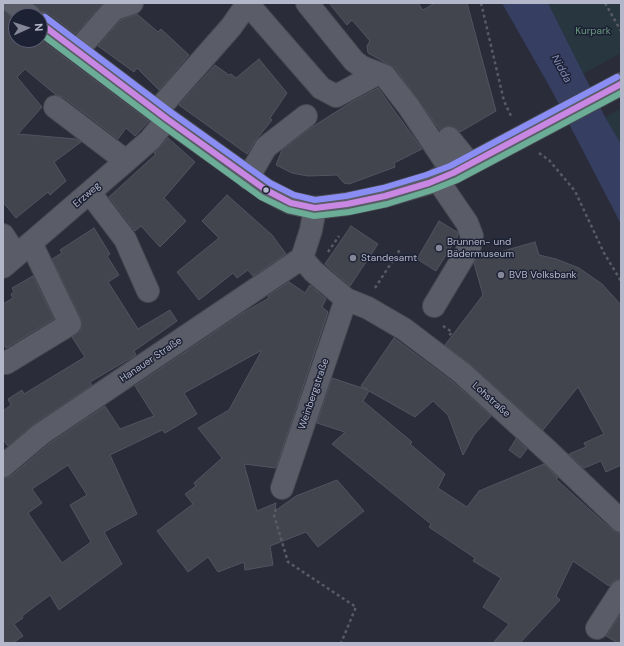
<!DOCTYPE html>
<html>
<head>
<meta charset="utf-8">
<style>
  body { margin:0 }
  #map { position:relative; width:624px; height:646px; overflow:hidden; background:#2a2d39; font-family:"DM Sans",sans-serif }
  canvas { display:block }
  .frame { position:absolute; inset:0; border:4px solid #b4b7ca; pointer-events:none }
  .north { position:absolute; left:8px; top:8px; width:40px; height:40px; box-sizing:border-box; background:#1d2134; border:1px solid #595d70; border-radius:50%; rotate:87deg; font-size:11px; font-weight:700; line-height:16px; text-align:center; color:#b4b7ca }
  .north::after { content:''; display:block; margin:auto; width:14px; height:18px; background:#848797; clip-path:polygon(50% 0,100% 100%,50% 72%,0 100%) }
</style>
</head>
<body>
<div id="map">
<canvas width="624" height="646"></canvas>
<div class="frame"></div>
<div class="north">N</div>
</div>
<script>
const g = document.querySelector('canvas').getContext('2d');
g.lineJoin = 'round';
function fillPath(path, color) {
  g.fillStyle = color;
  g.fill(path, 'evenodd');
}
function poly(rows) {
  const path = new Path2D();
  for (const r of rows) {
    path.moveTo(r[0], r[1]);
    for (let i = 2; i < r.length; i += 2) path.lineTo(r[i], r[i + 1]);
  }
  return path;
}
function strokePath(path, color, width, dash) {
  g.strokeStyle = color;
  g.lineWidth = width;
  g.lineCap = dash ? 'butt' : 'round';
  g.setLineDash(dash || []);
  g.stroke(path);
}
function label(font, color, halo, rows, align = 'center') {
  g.font = font + ' "DM Sans",sans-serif';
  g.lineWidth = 3;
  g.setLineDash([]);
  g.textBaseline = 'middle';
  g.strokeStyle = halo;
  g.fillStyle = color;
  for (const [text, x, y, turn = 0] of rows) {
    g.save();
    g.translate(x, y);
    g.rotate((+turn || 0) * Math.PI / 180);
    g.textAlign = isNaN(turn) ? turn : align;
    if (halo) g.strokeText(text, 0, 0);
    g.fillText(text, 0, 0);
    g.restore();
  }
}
fillPath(poly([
  [548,3,621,3,621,53,583,74],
  [621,109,621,144,605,117]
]), '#27363f');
fillPath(poly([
  [502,3,548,3,605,117,621,144,621,224,551,89]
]), '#363e62');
const building = poly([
  [34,3,103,3,75,34,48,13,41,11,34,3],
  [329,3,418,3,423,10,435,3,467,3,496,111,460,132,454,127,447,126,440,130,395,68,368,53,367,46,370,41,352,20,347,25,329,3],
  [3,10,16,21,16,40,40,39,149,121,135,136,126,128,118,139,63,97,56,95,25,69,17,77,42,107,18,134,76,139,81,142,54,162,66,181,50,195,48,192,16,218,3,202,3,10],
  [137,14,158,32,161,29,189,55,159,90,137,68,134,72,98,46,121,20,137,14],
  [259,59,287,93,270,118,272,120,255,141,247,154,179,105,215,65,229,75,231,74,236,78,259,59],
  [378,88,422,149,394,163,395,167,349,184,344,183,337,175,308,176,292,173,276,165,282,150,312,127,350,103,378,88],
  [168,138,195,162,164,198,186,221,160,247,141,226,135,231,109,197,156,154,154,153,168,138],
  [227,195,272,235,286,254,253,276,248,270,237,278,233,273,199,300,177,272,219,238,202,221,227,195],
  [439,221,457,232,458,236,436,271,417,259,439,221],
  [351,226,378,244,350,286,325,264,351,226],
  [94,228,110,254,107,256,119,275,108,282,138,329,170,310,177,321,134,351,136,355,90,382,92,385,34,424,8,446,3,440,3,411,11,405,8,399,22,390,24,394,85,357,72,337,81,330,81,319,52,259,62,253,60,250,94,228],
  [535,242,539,255,556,259,579,268,602,284,621,305,621,465,606,472,601,461,584,468,569,454,586,447,584,443,604,434,578,387,543,430,470,364,445,345,483,295,474,263,478,258,535,242],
  [33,276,54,319,6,348,3,344,3,304,13,298,11,294,14,292,12,288,33,276],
  [289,282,305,293,310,285,326,299,322,307,328,312,276,468,244,464,257,511,276,503,275,511,296,496,337,480,364,511,318,547,306,532,270,546,273,565,245,570,244,562,218,572,208,557,188,572,157,531,193,504,185,494,196,486,194,483,222,458,198,428,229,410,262,350,184,393,197,414,165,433,162,430,110,455,137,514,104,532,122,564,59,610,50,595,22,616,23,618,14,624,23,636,13,643,3,643,3,478,11,476,49,444,105,406,120,429,154,416,135,386,243,313,269,298,268,296,289,282],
  [68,465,87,495,70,505,91,542,62,563,28,513,42,503,32,489,68,465],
  [394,338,454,383,491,416,474,435,463,455,448,415,433,401,415,417,369,391,363,401,412,442,410,444,445,474,438,488,467,507,479,491,544,464,558,478,556,479,612,530,621,534,621,579,615,580,609,586,573,561,556,596,560,600,520,643,493,643,509,624,483,607,501,578,473,561,475,558,429,527,431,524,332,444,345,432,317,423,332,378,368,390,361,386,394,338],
  [516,439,527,449,520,458,509,450,516,439],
  [621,614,621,643,618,643,606,636,621,614]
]);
fillPath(building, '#42444e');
strokePath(building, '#525461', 1);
const minor = poly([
  [13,3,30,16],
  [247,3,321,88,336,96,377,74],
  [307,3,354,61,362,67,385,76,409,107,453,173],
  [40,23,167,119,266,190,291,203,315,208,347,204,385,196,429,183,453,173,621,84],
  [77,51,114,9,132,3],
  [55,107,126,161],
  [157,111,231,27,248,3],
  [449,138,470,164],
  [248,178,266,147,306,116],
  [90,193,125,239,148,291],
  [3,235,16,255],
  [302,258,313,271,346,299,368,308,404,329,462,373,548,451,621,521],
  [302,258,311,230,315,208],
  [3,267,126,161,150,140,167,119],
  [434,306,470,246,472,236,467,223,437,179],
  [6,363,70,324,31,243],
  [3,466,41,434,302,258],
  [282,488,346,299],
  [597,628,621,591]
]);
strokePath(minor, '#464952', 24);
strokePath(poly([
  [481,3,504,101,512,118],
  [605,3,621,31],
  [539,153,549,160,575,191,604,253,621,281],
  [328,252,339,236],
  [375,288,401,248],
  [443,326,452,332,448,337],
  [443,326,452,332,448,337],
  [276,509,274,515,288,562,356,607,341,643]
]), '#585b64', 2.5, [3, 3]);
strokePath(minor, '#5a5c67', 22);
strokePath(poly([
  [40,23,167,119,266,190,291,203,315,208,347,204,385,196,429,183,453,173,621,84]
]), '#c787e3', 6);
strokePath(poly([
  [40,33,162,125,261,197,288,210,314,216,349,212,387,204,432,190,457,180,621,93]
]), '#6bad96', 6);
strokePath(poly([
  [45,17,172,113,270,183,294,195,315,200,346,196,383,188,426,175,450,166,617,77]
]), '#8a8df4', 6);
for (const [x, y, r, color] of [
  [266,190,3.5,"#b4b7ca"],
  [439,248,4,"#848797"],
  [353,258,4,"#848797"],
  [501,275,4,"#848797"]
]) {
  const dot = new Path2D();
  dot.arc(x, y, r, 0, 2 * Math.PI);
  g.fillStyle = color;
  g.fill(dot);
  strokePath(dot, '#1d2134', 1.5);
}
label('10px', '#6b9b81', '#1d2134', [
  ["Kurpark",593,31]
]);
label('10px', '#b4b7ca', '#1d2134', [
  ["Erzweg",87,195,-41],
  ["Hanauer Straße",151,360,-34],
  ["Weinbergstraße",314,394,-71],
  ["Lohstraße",491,400,42]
]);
label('10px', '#b4b7ca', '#1d2134', [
  ["Brunnen- und",447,242],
  ["Bädermuseum",447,254],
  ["Standesamt",361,258],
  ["BVB Volksbank",509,275]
], 'left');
label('italic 11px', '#828cb7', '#1d2134', [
  ["Nidda",561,69,61]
]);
</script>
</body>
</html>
